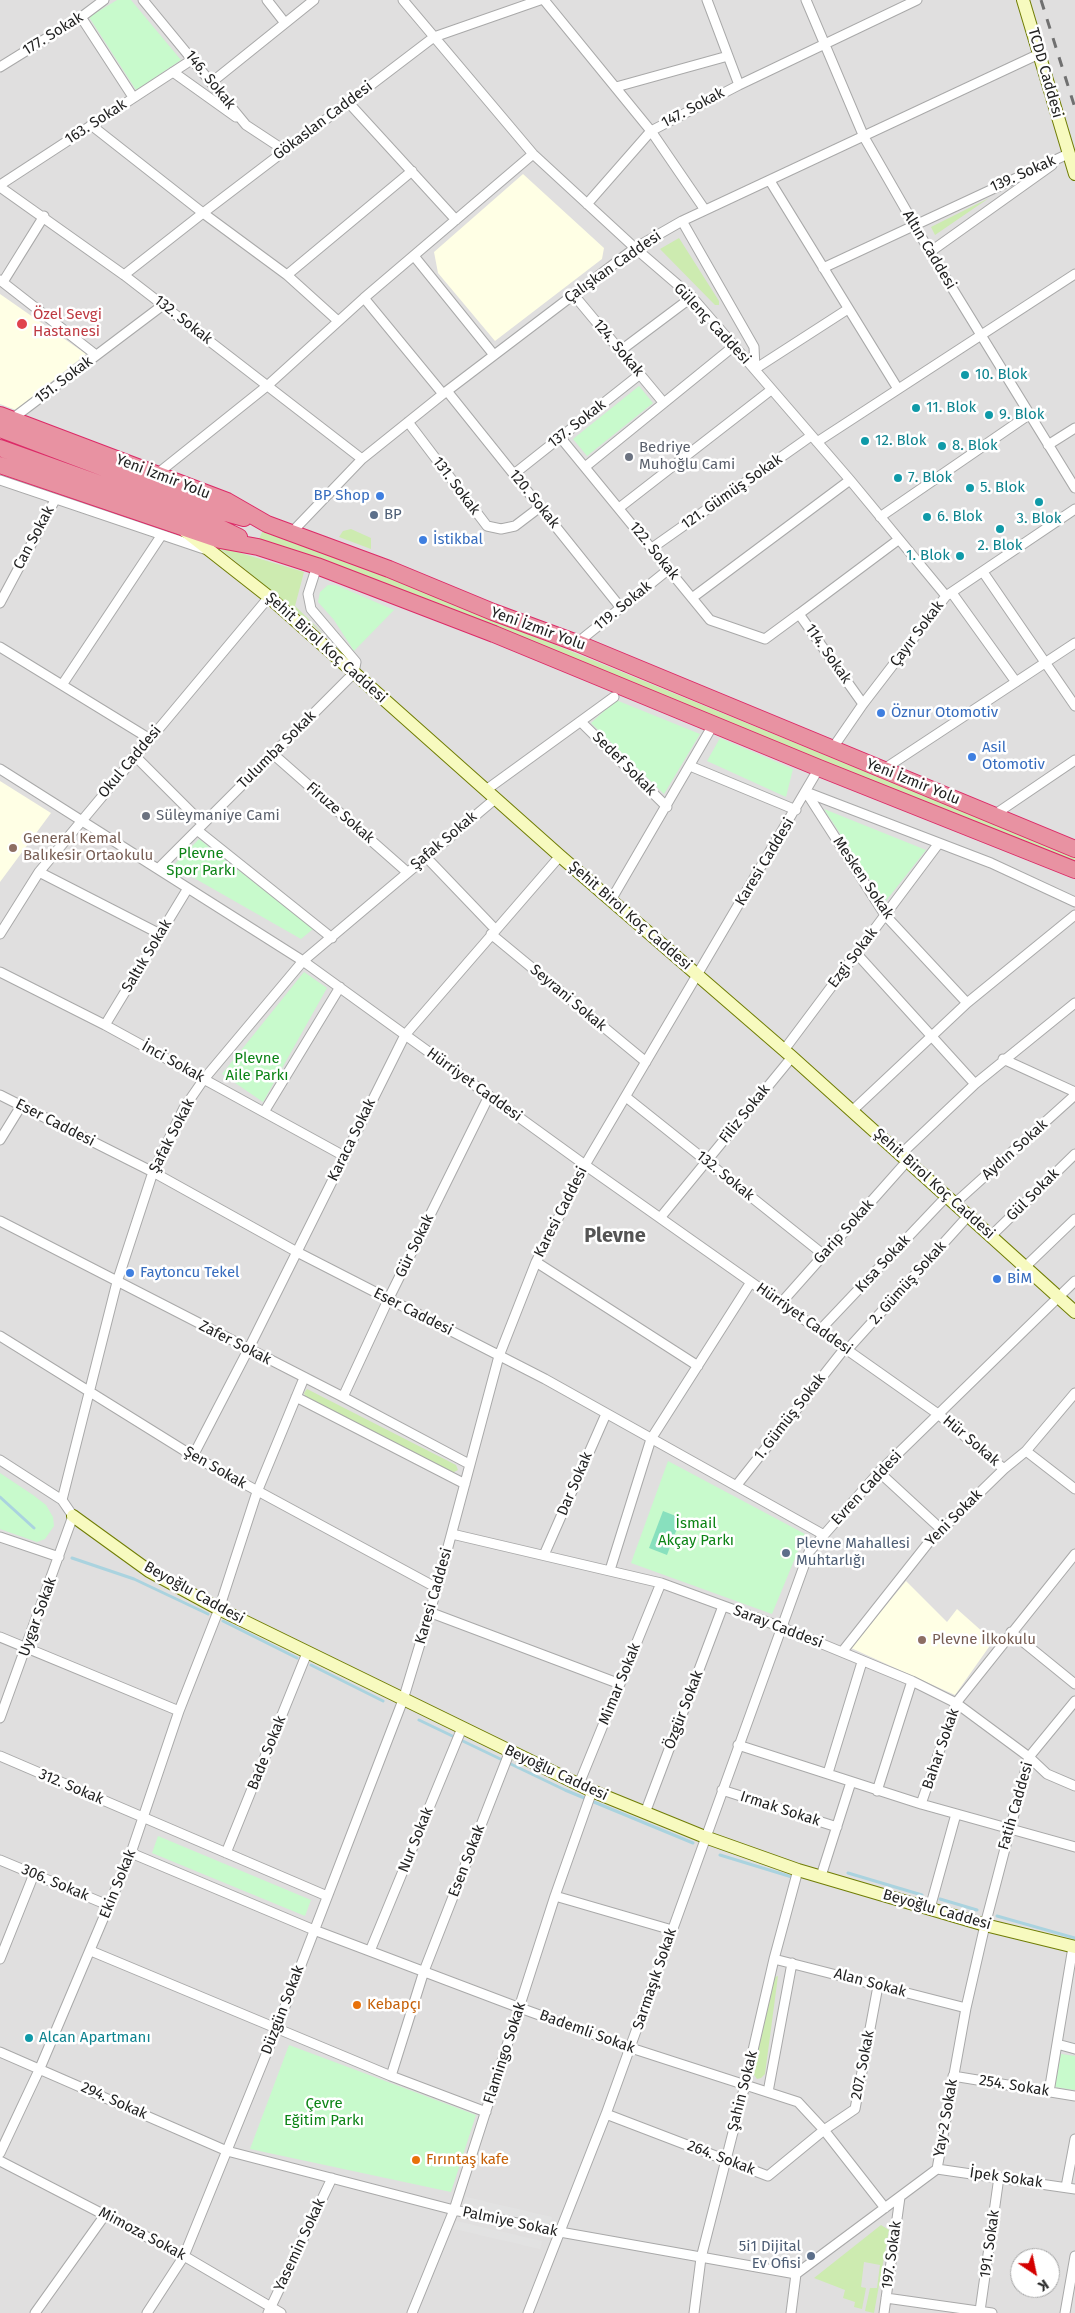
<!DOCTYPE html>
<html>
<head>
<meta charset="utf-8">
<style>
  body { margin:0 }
  #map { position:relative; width:1075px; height:2313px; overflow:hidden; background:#f2efe9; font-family:"Fira Sans",sans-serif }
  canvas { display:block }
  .north { position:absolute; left:1010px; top:2248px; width:50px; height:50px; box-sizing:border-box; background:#fff; border:1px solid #a7a7a7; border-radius:50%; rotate:146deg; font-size:14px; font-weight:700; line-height:20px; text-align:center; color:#222 }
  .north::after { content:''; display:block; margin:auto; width:18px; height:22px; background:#d40000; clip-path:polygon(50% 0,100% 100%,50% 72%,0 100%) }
</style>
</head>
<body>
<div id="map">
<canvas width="1075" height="2313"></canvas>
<div class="north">K</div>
</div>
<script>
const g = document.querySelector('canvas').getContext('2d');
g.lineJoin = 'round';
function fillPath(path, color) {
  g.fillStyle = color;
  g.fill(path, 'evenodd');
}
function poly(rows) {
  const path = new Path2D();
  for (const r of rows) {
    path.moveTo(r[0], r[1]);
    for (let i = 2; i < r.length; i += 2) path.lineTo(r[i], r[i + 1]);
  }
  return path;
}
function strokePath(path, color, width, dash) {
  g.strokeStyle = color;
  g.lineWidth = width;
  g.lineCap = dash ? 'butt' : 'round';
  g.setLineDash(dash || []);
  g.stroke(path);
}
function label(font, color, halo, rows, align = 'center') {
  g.font = font + ' "Fira Sans",sans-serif';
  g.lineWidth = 5;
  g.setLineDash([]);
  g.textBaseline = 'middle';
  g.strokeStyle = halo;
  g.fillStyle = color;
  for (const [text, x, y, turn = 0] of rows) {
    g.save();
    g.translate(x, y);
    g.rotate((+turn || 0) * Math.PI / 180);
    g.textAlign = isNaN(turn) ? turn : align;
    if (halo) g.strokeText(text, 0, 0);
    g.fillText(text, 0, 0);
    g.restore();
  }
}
fillPath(poly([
  [0,0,1075,0,1075,2313,0,2313],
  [1020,2258,1050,2258,1050,2288,1020,2288]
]), '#e0dfdf');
fillPath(poly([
  [523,174,604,248,602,259,495,341,438,273,434,252],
  [0,294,86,354,16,410,0,404],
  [0,781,51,813,0,882],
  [906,1581,947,1622,957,1609,984,1633,989,1647,955,1695,851,1648]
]), '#ffffe5');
fillPath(poly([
  [989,198,935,235,931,227],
  [679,238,719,301,719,305,715,305,660,249],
  [351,529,371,538,371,549,339,537,343,531],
  [263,530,406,584,1075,857,1075,863,403,591,259,539],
  [217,546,304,572,295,606,324,634],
  [307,1389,456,1465,458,1470,452,1473,306,1398,304,1393],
  [778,1976,765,2074,761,2078,757,2079,752,2072,755,2060,775,1977],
  [881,2225,889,2230,874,2313,865,2311,870,2288,877,2288,880,2265,864,2262,861,2287,866,2288,862,2309,854,2307,855,2302,843,2298,845,2290,814,2278]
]), '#cdebb0');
fillPath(poly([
  [117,0,131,0,181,60,136,90,89,17],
  [639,386,653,403,587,456,573,439],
  [328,585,336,585,394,610,354,651,334,620,318,602,320,592],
  [616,700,700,734,664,794,591,723],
  [720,738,793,769,786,797,707,761],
  [824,809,926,850,885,902],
  [199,839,313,929,301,939,173,866],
  [304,972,327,988,263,1102,222,1074],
  [668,1461,805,1534,772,1614,631,1563],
  [0,1473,33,1495,46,1505,53,1517,54,1526,45,1539,37,1542,0,1529],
  [158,1836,311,1900,305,1916,152,1853],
  [289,2045,476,2115,451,2192,250,2149],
  [1061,2054,1075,2056,1075,2090,1055,2087]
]), '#c8facc');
fillPath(poly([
  [663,1511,681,1518,667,1555,649,1548]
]), '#88e0be');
fillPath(poly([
  [466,2197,552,2217,550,2225,464,2205],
  [456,2221,542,2241,540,2249,454,2229]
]), '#e2e2e2');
strokePath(poly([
  [0,1497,34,1528],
  [72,1558,134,1579,208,1614],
  [223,1621,297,1658],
  [311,1665,383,1701],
  [419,1720,565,1790,693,1843],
  [720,1855,792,1877],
  [848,1873,922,1895],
  [940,1899,977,1910],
  [997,1916,1075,1938]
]), '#aad3df', 3);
const street = poly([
  [143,0,246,125,284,150],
  [267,0,285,23],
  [403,0,533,154,635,248,692,297,850,480,946,596],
  [544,0,651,131,705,210],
  [707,0,739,85],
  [806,0,864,137,930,252,1075,488],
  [81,17,133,97],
  [0,67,84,15,104,0],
  [173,72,236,117],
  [212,82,314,0],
  [616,87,728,56],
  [348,102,456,220],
  [91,125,203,213,287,275,338,321],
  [770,181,898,389],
  [0,185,193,59],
  [0,187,124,275,362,459],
  [587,204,651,131,739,85,917,0],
  [682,221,754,347,755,369],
  [930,252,1052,165],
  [414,256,494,355],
  [823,268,1068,154],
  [124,275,203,213,434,37,540,0],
  [287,275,412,171],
  [0,280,96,355],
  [3,282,44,216],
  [573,294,663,402],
  [364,298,443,394],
  [620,351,692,297],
  [755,369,848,309],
  [447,391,621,608],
  [12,419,163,305],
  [408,422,487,526,501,529,515,526,540,507],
  [560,437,710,620,765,639,799,614,863,704],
  [817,442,1075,274],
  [1048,445,1075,428],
  [585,467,734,346],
  [157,474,267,386,364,298,533,154],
  [514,474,639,375],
  [0,480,204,549],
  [619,508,771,390],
  [880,517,1030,414],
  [292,532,362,459,443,394,635,248,682,221,1039,54],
  [652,548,811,436],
  [983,572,1075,706],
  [952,593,1016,682],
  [692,598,850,480],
  [0,603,55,500],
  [799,614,898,540],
  [577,643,669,569],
  [0,647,150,739],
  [62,685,161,536],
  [581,722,667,807],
  [832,749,863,704,946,596,1075,509],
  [273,754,407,872],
  [135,756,203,824],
  [690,766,796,810],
  [0,769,303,961,585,1165,938,1414,1004,1469],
  [884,769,1075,643],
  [486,790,614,697],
  [806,792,991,863,1075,902],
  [806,792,885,915,967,1003],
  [994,815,1075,760],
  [197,830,332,938],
  [426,857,495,929],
  [158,869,354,673,356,662,311,609,308,594,317,566],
  [39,872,160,934],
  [611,900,713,725],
  [0,934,39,872,269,597],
  [491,934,646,1062],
  [856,953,975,1084],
  [0,972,105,1025,344,1156],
  [105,1025,188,888],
  [784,1050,939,843],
  [1003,1059,1075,1092],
  [0,1095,153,1172,297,1252,545,1379,824,1535],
  [626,1097,824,1255],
  [852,1111,967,1003,1075,915],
  [264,1112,340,987],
  [0,1140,21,1106],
  [901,1154,975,1084,1075,1003],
  [954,1204,1075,1095],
  [660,1218,792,1057],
  [0,1221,343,1397,469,1464],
  [991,1236,1075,1154],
  [536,1262,698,1366],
  [1025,1267,1075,1219],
  [781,1303,908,1160],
  [820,1330,946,1197],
  [0,1336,193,1456,437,1588],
  [847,1350,968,1216],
  [296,1397,465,1484],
  [343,1397,388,1300,489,1096],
  [1026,1451,1075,1489],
  [193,1456,248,1350,405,1035,560,856],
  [0,1460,62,1500,73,1516,0,1718],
  [879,1472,942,1530],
  [736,1486,845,1348],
  [62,1500,117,1282,153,1172,184,1108,204,1079,303,961,495,799],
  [452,1534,661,1583,781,1627,912,1681,956,1703,1029,1757,1047,1774,1075,1786],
  [0,1537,59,1557],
  [544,1555,606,1414],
  [610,1570,651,1439,751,1282],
  [429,1612,620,1684],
  [1011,1632,1075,1684],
  [0,1637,179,1711],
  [842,1652,929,1542,1004,1469,1026,1451,1075,1393],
  [738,1745,921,1804,1075,1847],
  [0,1756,327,1896],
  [828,1773,862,1662],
  [579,1784,661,1583],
  [722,1790,837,1827],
  [877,1791,912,1681],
  [921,1804,956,1703,1075,1554],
  [645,1813,723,1606],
  [131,1853,314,1930,520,2008,631,2048,798,2102,824,2130,885,2208],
  [226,1853,307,1653],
  [0,1860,110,1906],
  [821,1876,851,1782],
  [555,1896,672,1930],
  [930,1908,956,1814],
  [91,1951,391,2076,424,1971,510,1751],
  [370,1951,462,1728],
  [0,1959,34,1874],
  [774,1959,966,2008],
  [1057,2044,1075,2049],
  [0,2052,227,2151,454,2210,560,2232,796,2274],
  [391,2076,486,2112],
  [953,2076,1075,2096],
  [768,2092,792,1963],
  [1049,2092,1073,1947],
  [606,2114,768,2176,824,2130,855,2109,878,1986],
  [0,2153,40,2068,131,1853,179,1711,219,1609,257,1492,304,1378],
  [0,2161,184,2256,281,2313],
  [937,2169,1075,2189],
  [1066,2187,1075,2139],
  [796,2274,937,2169,966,2008,985,1925,1029,1757,1075,1701],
  [886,2298,992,2313],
  [980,2311,999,2177],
  [35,2313,105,2215],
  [147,2313,184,2256,276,2030,403,1700,437,1588,499,1356,536,1262,585,1165,819,768],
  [268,2313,332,2178],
  [412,2313,454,2210,555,1896,592,1791],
  [528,2313,606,2114,809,1552,879,1472,1075,1281],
  [694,2313,701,2258,745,2085,774,1959,798,1870],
  [791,2313,796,2274],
  [884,2313,900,2197],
  [1065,2313,1075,2256]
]);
const secondary = poly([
  [1023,0,1075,174],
  [185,531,269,597,560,856,792,1057,1075,1312],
  [73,1516,149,1571,219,1609,592,1791,705,1837,798,1870,985,1925,1075,1947]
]);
const highway = poly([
  [0,415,227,501,267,524,389,569,493,612,577,643,1075,849],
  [0,429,215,510,244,518],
  [0,448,210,523,239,537],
  [0,465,220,540,258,547,317,566,494,634,819,768,1075,870]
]);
strokePath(street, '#a9a9a9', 11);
strokePath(secondary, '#707d05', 14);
strokePath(highway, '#dc2a67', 18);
strokePath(street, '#fff', 9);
strokePath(secondary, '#f7fabf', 12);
strokePath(highway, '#e892a2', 16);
strokePath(poly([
  [1041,0,1075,108]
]), '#707070', 3, [10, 10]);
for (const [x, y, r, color] of [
  [22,324,6,"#e0444e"],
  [965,375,5,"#0f9aa8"],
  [916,408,5,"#0f9aa8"],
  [989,415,5,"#0f9aa8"],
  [865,441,5,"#0f9aa8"],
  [942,446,5,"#0f9aa8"],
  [629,457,5,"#6b7280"],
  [898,478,5,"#0f9aa8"],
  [970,488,5,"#0f9aa8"],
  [380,496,5,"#3f7fe0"],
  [1039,502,5,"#0f9aa8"],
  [374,515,5,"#5c6f8a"],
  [927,517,5,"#0f9aa8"],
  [1000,529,5,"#0f9aa8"],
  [423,540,5,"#3f7fe0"],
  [960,556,5,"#0f9aa8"],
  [881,713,5,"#3f7fe0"],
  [972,757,5,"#3f7fe0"],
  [146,816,5,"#6b7280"],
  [13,848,5,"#8d6e63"],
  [130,1273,5,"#3f7fe0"],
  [997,1279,5,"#3f7fe0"],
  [786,1553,5,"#5c6f8a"],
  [922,1640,5,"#8d6e63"],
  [357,2005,5,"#e8710a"],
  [29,2038,5,"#0f9aa8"],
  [416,2160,5,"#e8710a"],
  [811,2256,5,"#5c6f8a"]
]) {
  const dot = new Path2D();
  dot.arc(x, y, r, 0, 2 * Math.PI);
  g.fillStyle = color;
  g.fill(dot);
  strokePath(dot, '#fff', 2);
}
label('15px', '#222', '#fff', [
  ["177. Sokak",53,34,-32],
  ["TCDD Caddesi",1045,73,74],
  ["146. Sokak",210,80,51],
  ["147. Sokak",693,108,-28],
  ["Gökaslan Caddesi",323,121,-37],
  ["163. Sokak",96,122,-33],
  ["139. Sokak",1023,174,-24],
  ["Altın Caddesi",929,250,59],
  ["Çalışkan Caddesi",613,267,-35],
  ["132. Sokak",183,320,38],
  ["Gülenç Caddesi",712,324,47],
  ["124. Sokak",618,348,50],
  ["151. Sokak",64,380,-37],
  ["137. Sokak",577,424,-38],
  ["Yeni İzmir Yolu",163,477,21],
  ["131. Sokak",456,486,53],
  ["121. Gümüş Sokak",732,492,-35],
  ["120. Sokak",534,499,51],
  ["Can Sokak",34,538,-62],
  ["122. Sokak",654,551,51],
  ["119. Sokak",623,606,-39],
  ["Yeni İzmir Yolu",538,629,20],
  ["Çayır Sokak",917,634,-53],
  ["Şehit Birol Koç Caddesi",326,648,42],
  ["114. Sokak",828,654,55],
  ["Tulumba Sokak",277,750,-45],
  ["Okul Caddesi",130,762,-50],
  ["Sedef Sokak",624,764,45],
  ["Yeni İzmir Yolu",913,782,22],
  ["Firuze Sokak",340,813,41],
  ["Şafak Sokak",444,841,-40],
  ["Karesi Caddesi",765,862,-59],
  ["Mesken Sokak",863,878,56],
  ["Şehit Birol Koç Caddesi",630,916,41],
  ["Saltık Sokak",147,956,-59],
  ["Ezgi Sokak",853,958,-53],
  ["Seyrani Sokak",568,998,40],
  ["İnci Sokak",173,1062,29],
  ["Hürriyet Caddesi",474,1085,36],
  ["Filiz Sokak",745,1114,-51],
  ["Eser Caddesi",55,1123,27],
  ["Şafak Sokak",172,1136,-63],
  ["Karaca Sokak",352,1140,-64],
  ["Aydın Sokak",1015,1150,-42],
  ["132. Sokak",725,1176,39],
  ["Şehit Birol Koç Caddesi",934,1184,42],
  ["Gül Sokak",1033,1195,-45],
  ["Karesi Caddesi",561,1212,-63],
  ["Garip Sokak",844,1232,-48],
  ["Gür Sokak",415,1246,-64],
  ["Kısa Sokak",883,1264,-47],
  ["2. Gümüş Sokak",908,1283,-48],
  ["Eser Caddesi",413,1312,27],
  ["Hürriyet Caddesi",804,1319,35],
  ["Zafer Sokak",235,1343,27],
  ["1. Gümüş Sokak",790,1417,-52],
  ["Hür Sokak",971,1441,40],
  ["Şen Sokak",215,1468,30],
  ["Dar Sokak",575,1484,-67],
  ["Evren Caddesi",867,1488,-47],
  ["Yeni Sokak",954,1518,-45],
  ["Beyoğlu Caddesi",194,1593,29],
  ["Karesi Caddesi",434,1596,-74],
  ["Uygar Sokak",38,1617,-70],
  ["Saray Caddesi",778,1627,21],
  ["Mimar Sokak",620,1684,-68],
  ["Özgür Sokak",684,1710,-69],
  ["Bahar Sokak",941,1749,-71],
  ["Bade Sokak",267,1753,-68],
  ["Beyoğlu Caddesi",556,1773,25],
  ["312. Sokak",71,1787,23],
  ["Fatih Caddesi",1016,1806,-74],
  ["Irmak Sokak",780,1809,18],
  ["Nur Sokak",416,1840,-68],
  ["Esen Sokak",467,1861,-69],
  ["306. Sokak",55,1883,23],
  ["Ekin Sokak",118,1884,-68],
  ["Beyoğlu Caddesi",937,1910,16],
  ["Sarmaşık Sokak",655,1979,-71],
  ["Alan Sokak",870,1983,15],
  ["Düzgün Sokak",283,2010,-69],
  ["Bademli Sokak",587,2032,20],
  ["Flamingo Sokak",505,2053,-72],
  ["207. Sokak",863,2065,-79],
  ["254. Sokak",1014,2086,9],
  ["Şahin Sokak",743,2091,-76],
  ["294. Sokak",114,2101,24],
  ["Yay-2 Sokak",946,2118,-80],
  ["264. Sokak",721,2158,21],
  ["İpek Sokak",1006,2178,8],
  ["Palmiye Sokak",510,2222,12],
  ["Mimoza Sokak",142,2234,28],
  ["191. Sokak",990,2244,-82],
  ["Yasemin Sokak",300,2245,-65],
  ["197. Sokak",892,2255,-82]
]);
label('15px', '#be3a42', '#fff', [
  ["Özel Sevgi",33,315],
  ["Hastanesi",33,332]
], 'left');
label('15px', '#0d838f', '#fff', [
  ["10. Blok",975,375],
  ["11. Blok",926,408],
  ["9. Blok",999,415],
  ["12. Blok",875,441],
  ["8. Blok",952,446],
  ["7. Blok",908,478],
  ["5. Blok",980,488],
  ["6. Blok",937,517],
  ["3. Blok",1039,519,"center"],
  ["2. Blok",1000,546,"center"],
  ["1. Blok",950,556,"right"],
  ["Alcan Apartmanı",39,2038]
], 'left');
label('15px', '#5b616d', '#fff', [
  ["Bedriye",639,448],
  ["Muhoğlu Cami",639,465],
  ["Süleymaniye Cami",156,816]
], 'left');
label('15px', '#366cbe', '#fff', [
  ["BP Shop",370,496,"right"],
  ["İstikbal",433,540],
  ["Öznur Otomotiv",891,713],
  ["Asil",982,748],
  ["Otomotiv",982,765],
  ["Faytoncu Tekel",140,1273],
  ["BİM",1007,1279]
], 'left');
label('15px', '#4e5e75', '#fff', [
  ["BP",384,515],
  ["Plevne Mahallesi",796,1544],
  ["Muhtarlığı",796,1561],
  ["5i1 Dijital",801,2247,"right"],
  ["Ev Ofisi",801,2264,"right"]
], 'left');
label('15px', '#785e54', '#fff', [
  ["General Kemal",23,839],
  ["Balıkesir Ortaokulu",23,856],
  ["Plevne İlkokulu",932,1640]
], 'left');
label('15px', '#0c8416', '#fff', [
  ["Plevne",201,854],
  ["Spor Parkı",201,871],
  ["Plevne",257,1059],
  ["Aile Parkı",257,1076],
  ["İsmail",696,1524],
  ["Akçay Parkı",696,1541],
  ["Çevre",324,2104],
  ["Eğitim Parkı",324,2121]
]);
label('15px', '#c56008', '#fff', [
  ["Kebapçı",367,2005],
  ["Fırıntaş kafe",426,2160]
], 'left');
label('bold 20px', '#555', '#fff', [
  ["Plevne",615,1236]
]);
</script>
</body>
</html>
